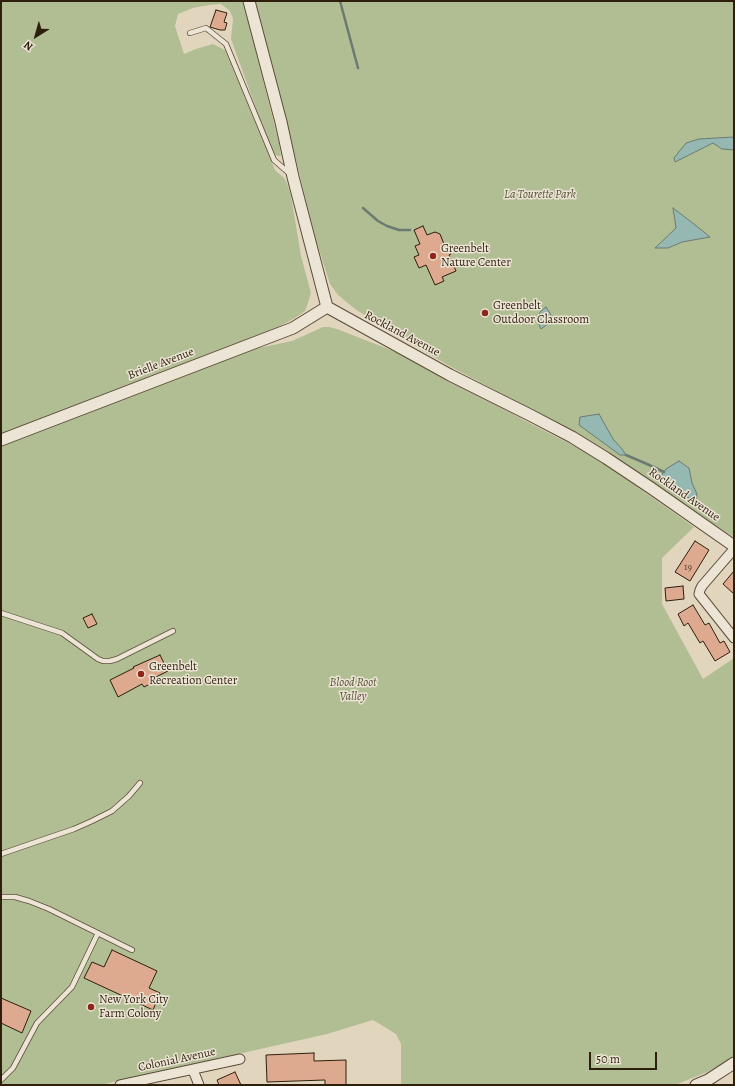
<!DOCTYPE html>
<html>
<head>
<meta charset="utf-8">
<style>
  body { margin:0 }
  #map { position:relative; width:735px; height:1086px; overflow:hidden; background:#e2d5bd; font-family:Alegreya,serif }
  canvas { display:block }
  .frame { position:absolute; inset:0; border:2px solid #2e1f0d; pointer-events:none }
  .north { position:absolute; left:16px; top:16px; width:40px; height:40px; -webkit-text-stroke:3px #ece4d4; paint-order:stroke; rotate:217deg; font-size:11px; font-weight:700; line-height:16px; text-align:center; color:#2e1f0d }
  .north::after { content:''; display:block; margin:auto; width:14px; height:18px; background:#2e1f0d; clip-path:polygon(50% 0,100% 100%,50% 72%,0 100%) }
  .scale { position:absolute; left:589px; top:1052px; width:68px; height:18px; box-sizing:border-box; border:2px solid #2e1f0d; border-top:0; padding-left:5px; font-size:12px; line-height:14px; white-space:nowrap; color:#2e1f0d; -webkit-text-stroke:3px #ece4d4; paint-order:stroke }
</style>
</head>
<body>
<div id="map">
<canvas width="735" height="1086"></canvas>
<div class="frame"></div>
<div class="north">N</div>
<div class="scale">50 m</div>
</div>
<script>
const g = document.querySelector('canvas').getContext('2d');
g.lineJoin = 'round';
function fillPath(path, color) {
  g.fillStyle = color;
  g.fill(path, 'evenodd');
}
function poly(rows) {
  const path = new Path2D();
  for (const r of rows) {
    path.moveTo(r[0], r[1]);
    for (let i = 2; i < r.length; i += 2) path.lineTo(r[i], r[i + 1]);
  }
  return path;
}
function strokePath(path, color, width, dash) {
  g.strokeStyle = color;
  g.lineWidth = width;
  g.lineCap = dash ? 'butt' : 'round';
  g.setLineDash(dash || []);
  g.stroke(path);
}
function label(font, color, halo, rows, align = 'center') {
  g.font = font + ' Alegreya,serif';
  g.lineWidth = 3;
  g.setLineDash([]);
  g.textBaseline = 'middle';
  g.strokeStyle = halo;
  g.fillStyle = color;
  for (const [text, x, y, turn = 0] of rows) {
    g.save();
    g.translate(x, y);
    g.rotate((+turn || 0) * Math.PI / 180);
    g.textAlign = isNaN(turn) ? turn : align;
    if (halo) g.strokeText(text, 0, 0);
    g.fillText(text, 0, 0);
    g.restore();
  }
}
fillPath(poly([
  [1,1,243,1,279,143,281,156,278,156,274,154,261,122,231,39,233,19,230,11,221,4,209,5,193,8,178,14,175,26,184,54,196,49,213,44,225,50,275,170,284,178,287,183,291,196,301,256,311,293,308,303,305,311,295,318,276,328,1,434],
  [254,1,734,1,734,537,691,510,613,456,571,430,453,368,395,334,355,309,338,295,330,284,316,240,274,73],
  [323,327,329,327,337,329,406,356,537,427,592,455,694,527,662,558,662,604,703,679,734,658,734,1057,707,1072,675,1085,400,1085,401,1084,401,1044,396,1034,373,1020,327,1034,100,1085,1,1085,1,446,254,349,292,341]
]), '#b1be93');
const water = poly([
  [734,137,734,150,722,149,713,143,675,162,674,158,686,143,699,139,734,137],
  [673,208,694,224,710,237,682,242,668,248,655,248,676,228,673,208],
  [546,307,551,315,549,323,541,329,540,327,539,324,540,312,546,307],
  [599,414,613,439,622,449,626,455,620,455,579,425,580,417,599,414],
  [679,461,689,468,692,483,697,494,696,502,668,486,660,477,666,469,679,461]
]);
fillPath(water, '#95b8b3');
strokePath(water, '#6c7b71', 1);
strokePath(poly([
  [340,1,358,68],
  [363,208,378,221,387,226,399,230,410,230],
  [626,455,647,464,664,472]
]), '#6c7b71', 2.5);
const building = poly([
  [216,10,227,13,224,22,227,23,225,30,220,30,210,27,216,10],
  [423,226,427,235,435,232,440,234,444,244,446,243,451,254,449,255,456,271,442,277,444,281,435,285,426,265,419,268,414,257,419,255,415,246,420,244,414,230,423,226],
  [695,541,709,550,690,581,675,572,695,541],
  [734,571,734,594,723,584,734,571],
  [683,586,684,599,666,601,665,588,683,586],
  [693,605,705,625,709,623,720,643,724,641,730,652,715,661,703,641,700,643,688,623,684,626,678,614,693,605],
  [92,614,97,624,88,628,83,618,92,614],
  [160,655,168,671,154,678,156,681,144,687,142,684,118,697,110,680,134,668,133,667,160,655],
  [112,950,157,971,149,988,160,993,153,1010,84,978,92,962,104,967,112,950],
  [1,998,31,1011,22,1033,1,1023,1,998],
  [314,1053,314,1061,346,1060,346,1085,325,1085,325,1080,267,1082,266,1055,314,1053],
  [235,1072,241,1085,219,1085,217,1080,235,1072]
]);
fillPath(building, '#ddaa8f');
strokePath(building, '#2e1f0d', 1);
const service = poly([
  [190,33,206,28,226,44,274,160,290,174],
  [1,613,62,633,98,659,103,661,110,661,117,659,173,631],
  [1,854,74,829,92,821,112,811,129,796,140,783],
  [1,897,15,897,29,901,49,909,132,950],
  [1,1080,13,1068,37,1023,72,987,98,933]
]);
const minor = poly([
  [734,549,702,586,700,590,699,594,734,638],
  [193,1070,199,1085],
  [120,1085,240,1059]
]);
const tertiary = poly([
  [249,1,281,122,293,177,327,307,450,375,530,415,572,437,606,458,651,488,734,546],
  [1,440,293,328,327,307],
  [696,1085,708,1080,734,1063]
]);
strokePath(service, '#5b4c39', 6);
strokePath(minor, '#5b4c39', 11);
strokePath(tertiary, '#5b4c39', 13);
strokePath(service, '#ece4d4', 4.5);
strokePath(minor, '#ece4d4', 9);
strokePath(tertiary, '#ece4d4', 11);
for (const [x, y, r, color] of [
  [433,256,4,"#8f2418"],
  [485,313,4,"#8f2418"],
  [141,674,4,"#8f2418"],
  [91,1007,4,"#8f2418"]
]) {
  const dot = new Path2D();
  dot.arc(x, y, r, 0, 2 * Math.PI);
  g.fillStyle = color;
  g.fill(dot);
  strokePath(dot, '#ece4d4', 1.5);
}
label('10px', '#5a422e', null, [
  ["19",688,568]
]);
label('italic 12px', '#554f35', '#ece4d4', [
  ["La Tourette Park",540,195],
  ["Blood Root",353,683],
  ["Valley",353,697]
]);
label('12px', '#2e1f0d', '#ece4d4', [
  ["Greenbelt",441,249],
  ["Nature Center",441,263],
  ["Greenbelt",493,306],
  ["Outdoor Classroom",493,320],
  ["Greenbelt",149,667],
  ["Recreation Center",149,681],
  ["New York City",99,1000],
  ["Farm Colony",99,1014]
], 'left');
label('12px', '#2e1f0d', '#ece4d4', [
  ["Rockland Avenue",402,334,28],
  ["Brielle Avenue",161,364,-21],
  ["Rockland Avenue",684,495,35],
  ["Colonial Avenue",177,1060,-12]
]);
</script>
</body>
</html>
